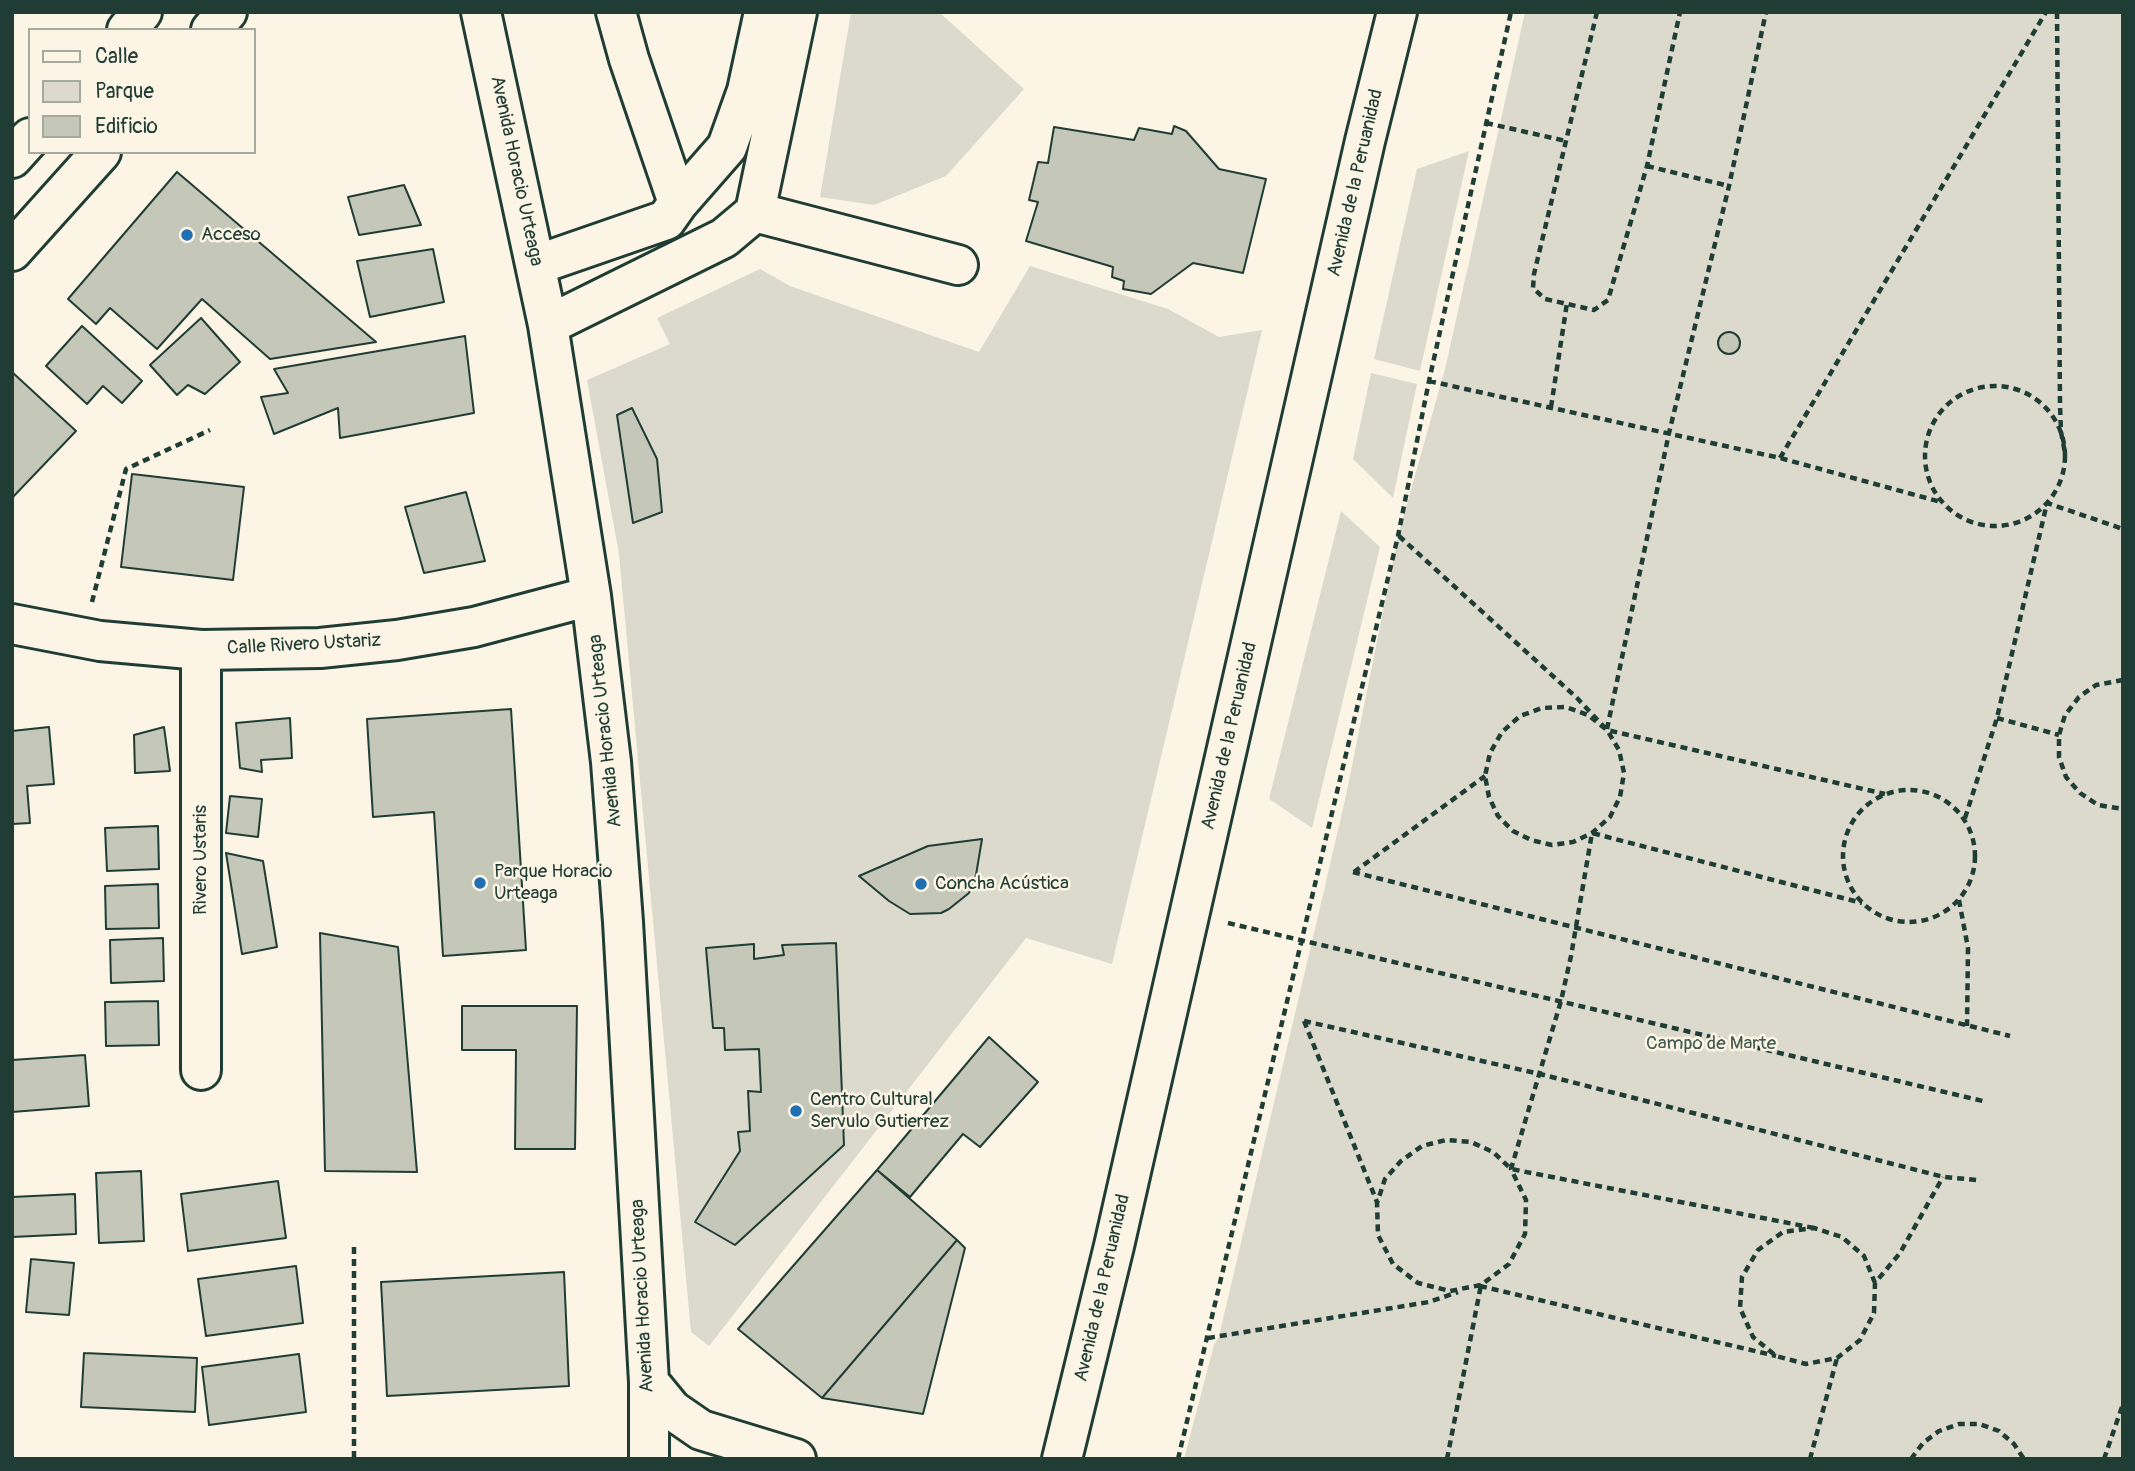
<!DOCTYPE html>
<html>
<head>
<meta charset="utf-8">
<style>
  body { margin:0 }
  #map { position:relative; width:2135px; height:1471px; overflow:hidden; background:#fcf5e5; font-family:Pangolin,sans-serif }
  canvas { display:block }
  .frame { position:absolute; inset:0; border:14px solid #1f3d34; pointer-events:none }
  .legend { position:absolute; left:28px; top:28px; width:228px; height:126px; box-sizing:border-box; background:#fcf5e5; border:2px solid #a4ab9e; margin:0; padding:9px 12px; list-style:none; font-size:21px; color:#1f3d34 }
  .legend li { display:flex; align-items:center; gap:14px; height:35px }
  .legend b { width:35px; border:2px solid #a4ab9e }
</style>
</head>
<body>
<div id="map">
<canvas width="2135" height="1471"></canvas>
<div class="frame"></div>
<ul class="legend">
<li><b style="height:9px;background:#fcf5e5"></b>Calle</li>
<li><b style="height:19px;background:#dcdacc"></b>Parque</li>
<li><b style="height:19px;background:#c5c7b9"></b>Edificio</li>
</ul>
</div>
<script>
const g = document.querySelector('canvas').getContext('2d');
g.lineJoin = 'round';
function fillPath(path, color) {
  g.fillStyle = color;
  g.fill(path, 'evenodd');
}
function poly(rows) {
  const path = new Path2D();
  for (const r of rows) {
    if (r.length === 3) {
      path.moveTo(r[0] + r[2], r[1]);
      path.arc(r[0], r[1], r[2], 0, 2 * Math.PI);
      continue;
    }
    path.moveTo(r[0], r[1]);
    for (let i = 2; i < r.length; i += 2) path.lineTo(r[i], r[i + 1]);
  }
  return path;
}
function strokePath(path, color, width, dash) {
  g.strokeStyle = color;
  g.lineWidth = width;
  g.lineCap = dash ? 'butt' : 'round';
  g.setLineDash(dash || []);
  g.stroke(path);
}
function label(font, color, halo, rows, align = 'center') {
  g.font = font + ' Pangolin,sans-serif';
  g.lineWidth = 5;
  g.setLineDash([]);
  g.textBaseline = 'middle';
  g.strokeStyle = halo;
  g.fillStyle = color;
  for (const [text, x, y, turn = 0] of rows) {
    g.save();
    g.translate(x, y);
    g.rotate((+turn || 0) * Math.PI / 180);
    g.textAlign = isNaN(turn) ? turn : align;
    if (halo) g.strokeText(text, 0, 0);
    g.fillText(text, 0, 0);
    g.restore();
  }
}
fillPath(poly([
  [851,12,939,12,1024,89,946,176,874,205,820,197],
  [1525,12,2123,12,2123,1459,1184,1459,1214,1345,1219,1336,1322,899,1347,791,1398,536,1445,369],
  [1469,151,1420,371,1374,359,1417,169],
  [1030,266,1168,309,1219,337,1262,330,1112,964,1026,938,709,1346,691,1332,619,554,587,380,670,344,657,318,760,269,790,286,979,352],
  [1371,373,1417,384,1393,498,1353,459],
  [1341,511,1380,547,1312,828,1269,799]
]), '#dcdacc');
const building = poly([
  [1174,126,1186,131,1219,169,1266,179,1243,273,1193,263,1151,294,1123,289,1124,281,1112,277,1113,267,1026,241,1038,202,1029,200,1038,162,1048,163,1054,127,1134,140,1139,128,1172,134,1174,126],
  [177,172,376,342,270,359,202,299,157,349,110,308,96,324,68,299,177,172],
  [404,185,421,225,359,235,348,197,404,185],
  [433,249,444,302,370,317,357,261,433,249],
  [201,318,240,362,205,394,188,385,177,395,150,365,201,318],
  [82,326,142,381,122,403,103,386,87,404,46,366,82,326],
  [1729,343,11],
  [465,336,474,413,340,438,338,408,274,434,261,397,288,393,274,369,465,336],
  [12,372,76,431,12,498,12,372],
  [632,408,657,459,662,512,633,523,617,415,632,408],
  [132,474,244,487,233,580,121,567,132,474],
  [466,492,485,561,424,573,405,507,466,492],
  [511,709,526,950,443,956,434,812,373,817,367,719,511,709],
  [290,718,292,758,261,760,262,772,240,768,236,723,290,718],
  [49,727,54,784,27,786,30,823,12,824,12,731,49,727],
  [164,727,170,771,135,773,134,735,164,727],
  [230,796,262,799,258,837,226,833,230,796],
  [158,826,159,869,107,871,105,828,158,826],
  [982,839,976,875,969,893,949,909,941,913,910,914,889,901,859,876,928,846,982,839],
  [226,853,263,861,277,947,242,954,226,853],
  [158,884,159,928,106,929,105,886,158,884],
  [320,933,398,947,417,1172,325,1171,320,933],
  [163,938,164,981,111,983,110,940,163,938],
  [836,943,844,1145,735,1245,695,1222,740,1151,738,1132,750,1131,748,1091,761,1092,759,1049,725,1050,724,1028,713,1028,706,948,754,944,754,959,784,955,782,945,836,943],
  [158,1001,159,1045,106,1046,105,1002,158,1001],
  [462,1006,577,1006,575,1149,515,1149,516,1050,462,1050,462,1006],
  [989,1037,1038,1082,980,1147,963,1134,910,1197,877,1170,989,1037],
  [85,1055,89,1106,12,1112,12,1060,85,1055],
  [877,1170,957,1240,822,1398,738,1329,877,1170],
  [141,1171,144,1241,99,1243,96,1173,141,1171],
  [278,1181,286,1238,188,1251,181,1194,278,1181],
  [75,1194,76,1234,12,1237,12,1197,75,1194],
  [957,1240,965,1248,923,1414,822,1398,957,1240],
  [31,1259,74,1263,69,1315,26,1312,31,1259],
  [296,1266,303,1323,206,1336,198,1279,296,1266],
  [564,1272,569,1386,387,1396,381,1282,564,1272],
  [84,1353,197,1358,195,1412,81,1407,84,1353],
  [299,1354,306,1412,209,1425,202,1367,299,1354]
]);
fillPath(building, '#c5c7b9');
strokePath(building, '#1f3d34', 2);
const minor = poly([
  [481,12,548,325,591,596,611,762,623,922,649,1382,649,1459],
  [678,203,727,147,747,91,764,12],
  [755,212,958,265],
  [536,265,666,220,678,203,629,59,616,12],
  [548,325,724,238,755,212,797,12],
  [12,624,100,641,201,650,320,648,397,640,474,627,591,596],
  [201,650,201,1070],
  [649,1382,672,1410,701,1430,796,1459],
  [1062,1459,1114,1246,1365,141,1397,12]
]);
const major = poly([
  [127,30,142,12],
  [211,30,227,12],
  [12,158,30,138],
  [12,251,101,152]
]);
strokePath(minor, '#1f3d34', 44);
strokePath(major, '#1f3d34', 44);
strokePath(poly([
  [1597,12,1534,274,1533,288,1545,299,1594,310,1608,300,1647,166,1680,12],
  [2057,12,2060,405,2061,432,2065,453],
  [1486,123,1566,141],
  [1647,166,1729,186],
  [1429,381,1780,458,1941,502],
  [1995,456,70],
  [1551,407,1567,303],
  [1780,458,2046,12],
  [1399,536,1577,698,1607,730,1619,750,1624,773,1620,797,1610,817,1592,833,1573,842,1552,845,1531,840,1513,831,1498,816,1489,797,1485,776,1490,753,1502,732,1520,716,1542,708,1566,707,1588,715,1607,730,1885,794],
  [92,602,126,469,210,430],
  [2123,680,2096,685,2079,697,2065,715,2059,735,2059,757,2066,777,2080,793,2098,805,2123,809],
  [1997,718,2059,735],
  [1607,729,1669,433,1729,186,1766,12],
  [1909,856,66],
  [1965,818,1997,718,2047,503,2123,529],
  [1353,872,2010,1036],
  [1354,872,1485,776],
  [1959,900,1968,948,1967,1026],
  [1228,923,1983,1101],
  [1304,1021,1540,1074,1944,1177,1977,1180],
  [1304,1021,1377,1202],
  [1814,1228,1511,1169,1493,1152,1471,1142,1446,1140,1422,1146,1401,1161,1385,1179,1377,1203,1378,1235,1393,1264,1418,1283,1450,1291,1481,1285,1509,1264,1525,1234,1526,1200,1511,1169,1561,1001,1571,956,1592,833,1862,903],
  [354,1247,354,1459],
  [1875,1283,1864,1256,1842,1237,1814,1228,1783,1232,1758,1250,1742,1277,1740,1308,1753,1337,1776,1356,1806,1364,1837,1358,1860,1340,1874,1313,1875,1283,1900,1253,1943,1177],
  [1480,1286,1776,1356],
  [1208,1338,1429,1302,1458,1292],
  [1178,1459,1398,536,1429,381,1511,12],
  [1447,1459,1481,1285],
  [1810,1459,1837,1358],
  [1911,1459,1923,1443,1939,1431,1959,1424,1979,1424,1999,1431,2014,1444,2024,1459],
  [2104,1459,2123,1404]
]), '#1f3d34', 4.5, [7, 5]);
strokePath(minor, '#fcf5e5', 38);
strokePath(major, '#fcf5e5', 38);
for (const [x, y, r, color] of [
  [187,235,7,"#1f6fb2"],
  [480,883,7,"#1f6fb2"],
  [921,884,7,"#1f6fb2"],
  [796,1111,7,"#1f6fb2"]
]) {
  const dot = new Path2D();
  dot.arc(x, y, r, 0, 2 * Math.PI);
  g.fillStyle = color;
  g.fill(dot);
  strokePath(dot, '#fcf5e5', 2.5);
}
label('19px', '#1f3d34', '#fcf5e5', [
  ["Avenida Horacio Urteaga",516,171,78],
  ["Avenida de la Peruanidad",1356,183,-77],
  ["Calle Rivero Ustariz",304,645,-3],
  ["Avenida Horacio Urteaga",606,731,-96],
  ["Avenida de la Peruanidad",1230,736,-77],
  ["Rivero Ustaris",201,860,-90],
  ["Avenida de la Peruanidad",1103,1288,-77],
  ["Avenida Horacio Urteaga",643,1296,-93]
]);
label('19px', '#1f3d34', '#fcf5e5', [
  ["Acceso",201,235],
  ["Parque Horacio",494,872],
  ["Urteaga",494,894],
  ["Concha Acústica",935,884],
  ["Centro Cultural",810,1100],
  ["Servulo Gutierrez",810,1122]
], 'left');
label('19px', '#455c52', '#fcf5e5', [
  ["Campo de Marte",1711,1044]
]);
</script>
</body>
</html>
